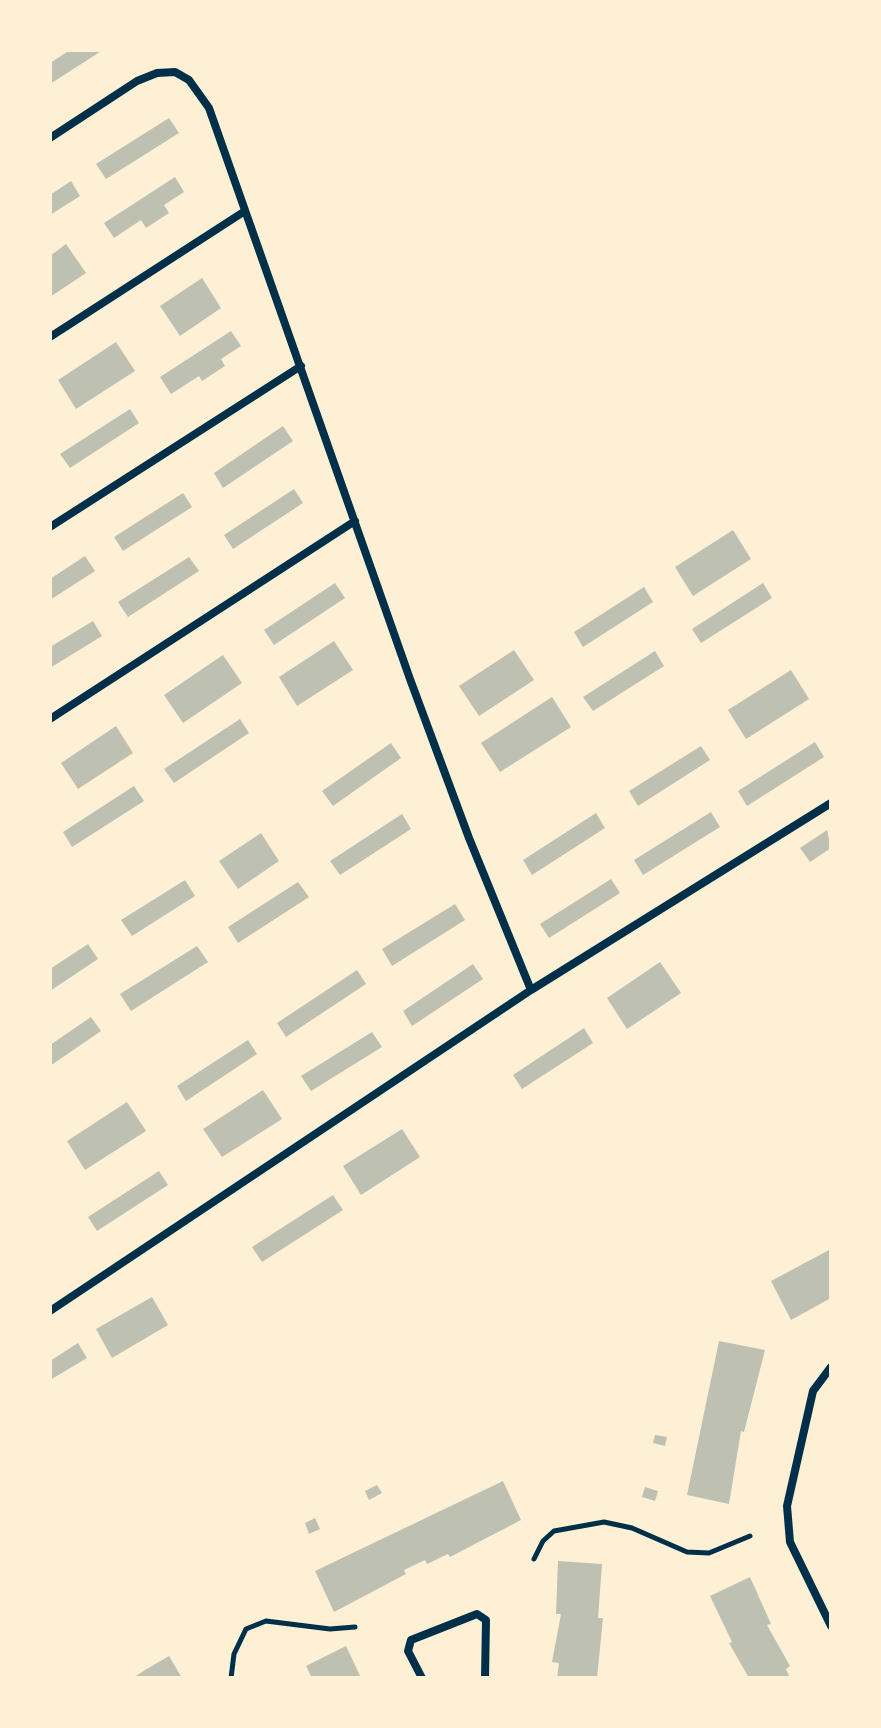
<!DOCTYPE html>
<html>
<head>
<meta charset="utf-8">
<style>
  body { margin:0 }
  #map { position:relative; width:881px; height:1728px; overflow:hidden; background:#fdf0d5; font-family:"Libre Baskerville",serif }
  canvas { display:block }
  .frame { position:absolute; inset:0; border:52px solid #fdf0d5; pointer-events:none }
</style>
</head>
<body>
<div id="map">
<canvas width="881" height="1728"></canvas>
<div class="frame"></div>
</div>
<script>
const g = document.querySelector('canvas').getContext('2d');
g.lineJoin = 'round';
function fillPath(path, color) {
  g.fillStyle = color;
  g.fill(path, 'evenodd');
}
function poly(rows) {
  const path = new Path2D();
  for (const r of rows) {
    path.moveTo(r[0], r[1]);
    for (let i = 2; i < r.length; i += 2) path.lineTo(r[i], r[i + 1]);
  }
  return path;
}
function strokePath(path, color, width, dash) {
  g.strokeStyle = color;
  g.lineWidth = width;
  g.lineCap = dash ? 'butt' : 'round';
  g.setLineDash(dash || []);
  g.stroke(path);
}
fillPath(poly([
  [70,50,103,50,50,84,50,63],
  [169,118,179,133,106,179,96,164],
  [175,177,184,192,164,205,169,213,146,228,141,220,114,238,104,223],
  [71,181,80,196,50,215,50,195],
  [66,244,86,273,50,297,50,256],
  [202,278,221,308,180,336,160,306],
  [231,331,241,346,221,359,225,366,202,381,199,376,171,394,160,377],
  [116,342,135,371,76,409,58,380],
  [130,409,139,423,70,468,60,454],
  [283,426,293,441,223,488,214,473],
  [294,489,303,503,233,549,224,535],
  [183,493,192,507,123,551,114,537],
  [733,530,751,559,693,596,675,567],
  [85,556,95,571,50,600,50,579],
  [189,557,199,571,128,617,118,602],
  [335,583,345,598,274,645,264,630],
  [763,583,772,598,701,643,692,629],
  [644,587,653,602,583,647,574,632],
  [93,621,102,636,50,668,50,647],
  [334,641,353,670,297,706,279,677],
  [514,650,534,680,479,716,459,686],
  [655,651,664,666,593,711,583,697],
  [223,655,242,683,183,723,164,695],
  [791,670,809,699,746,739,728,710],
  [552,697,571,727,500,772,481,743],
  [240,719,249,733,174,783,164,769],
  [116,726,133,753,78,789,61,763],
  [815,742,824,757,747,806,738,791],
  [391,743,401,758,333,806,322,791],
  [701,746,710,760,638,806,629,791],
  [134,786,144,801,72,847,63,832],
  [711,812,720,827,643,875,634,860],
  [596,813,605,828,532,875,523,860],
  [402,814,411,829,340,875,330,861],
  [827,830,831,848,810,862,800,848],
  [261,833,279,861,238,889,219,861],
  [611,879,620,893,549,938,540,924],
  [185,880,195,896,132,936,121,920],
  [298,882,309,897,238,943,228,927],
  [455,904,465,920,392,966,382,949],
  [88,944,98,959,50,991,50,969],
  [197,946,208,962,131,1011,120,994],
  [660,962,681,993,627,1029,607,998],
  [473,964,483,979,412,1026,403,1011],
  [357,970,366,984,286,1037,277,1023],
  [91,1017,101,1031,50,1066,50,1045],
  [584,1028,593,1043,522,1089,513,1075],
  [372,1032,382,1047,311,1091,301,1076],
  [248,1040,257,1054,186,1101,177,1086],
  [263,1090,282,1119,222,1157,203,1129],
  [127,1102,146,1131,85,1170,67,1141],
  [402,1129,420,1157,361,1195,343,1166],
  [159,1171,168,1185,97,1231,88,1217],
  [333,1195,343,1210,262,1262,252,1247],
  [831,1249,831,1298,791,1320,771,1281],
  [152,1297,168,1325,112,1358,96,1329],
  [719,1341,765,1350,744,1432,741,1431,729,1504,687,1495],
  [78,1343,87,1358,50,1380,50,1361],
  [655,1435,667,1437,665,1446,653,1443],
  [503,1481,521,1520,450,1557,448,1554,427,1564,425,1560,404,1570,406,1574,334,1612,315,1571],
  [377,1485,382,1493,369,1500,365,1491],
  [645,1487,658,1491,655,1501,642,1497],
  [315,1518,320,1529,309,1534,305,1523],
  [558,1561,602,1564,598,1618,603,1618,597,1678,557,1678,559,1663,552,1662,561,1614,556,1614],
  [750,1577,771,1624,767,1625,790,1666,786,1669,790,1678,749,1678,729,1643,732,1642,710,1596],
  [346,1646,361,1678,312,1678,306,1666],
  [169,1656,182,1678,133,1678,145,1670]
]), '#bec0b2');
strokePath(poly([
  [534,1559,543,1541,554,1531,604,1522,632,1528,687,1552,709,1553,750,1536],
  [231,1678,234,1654,246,1629,266,1621,330,1629,355,1627]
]), '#003049', 5);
strokePath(poly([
  [50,138,137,81,157,73,175,72,189,80,209,108,410,679,469,838,531,990],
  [50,337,245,211],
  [50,527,301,366],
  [50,719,355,521],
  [50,1311,531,990,831,803],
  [831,1367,813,1391,787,1506,790,1542,831,1626],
  [422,1678,408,1651,411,1640,477,1614,486,1620,485,1678]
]), '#003049', 8);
</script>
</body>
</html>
